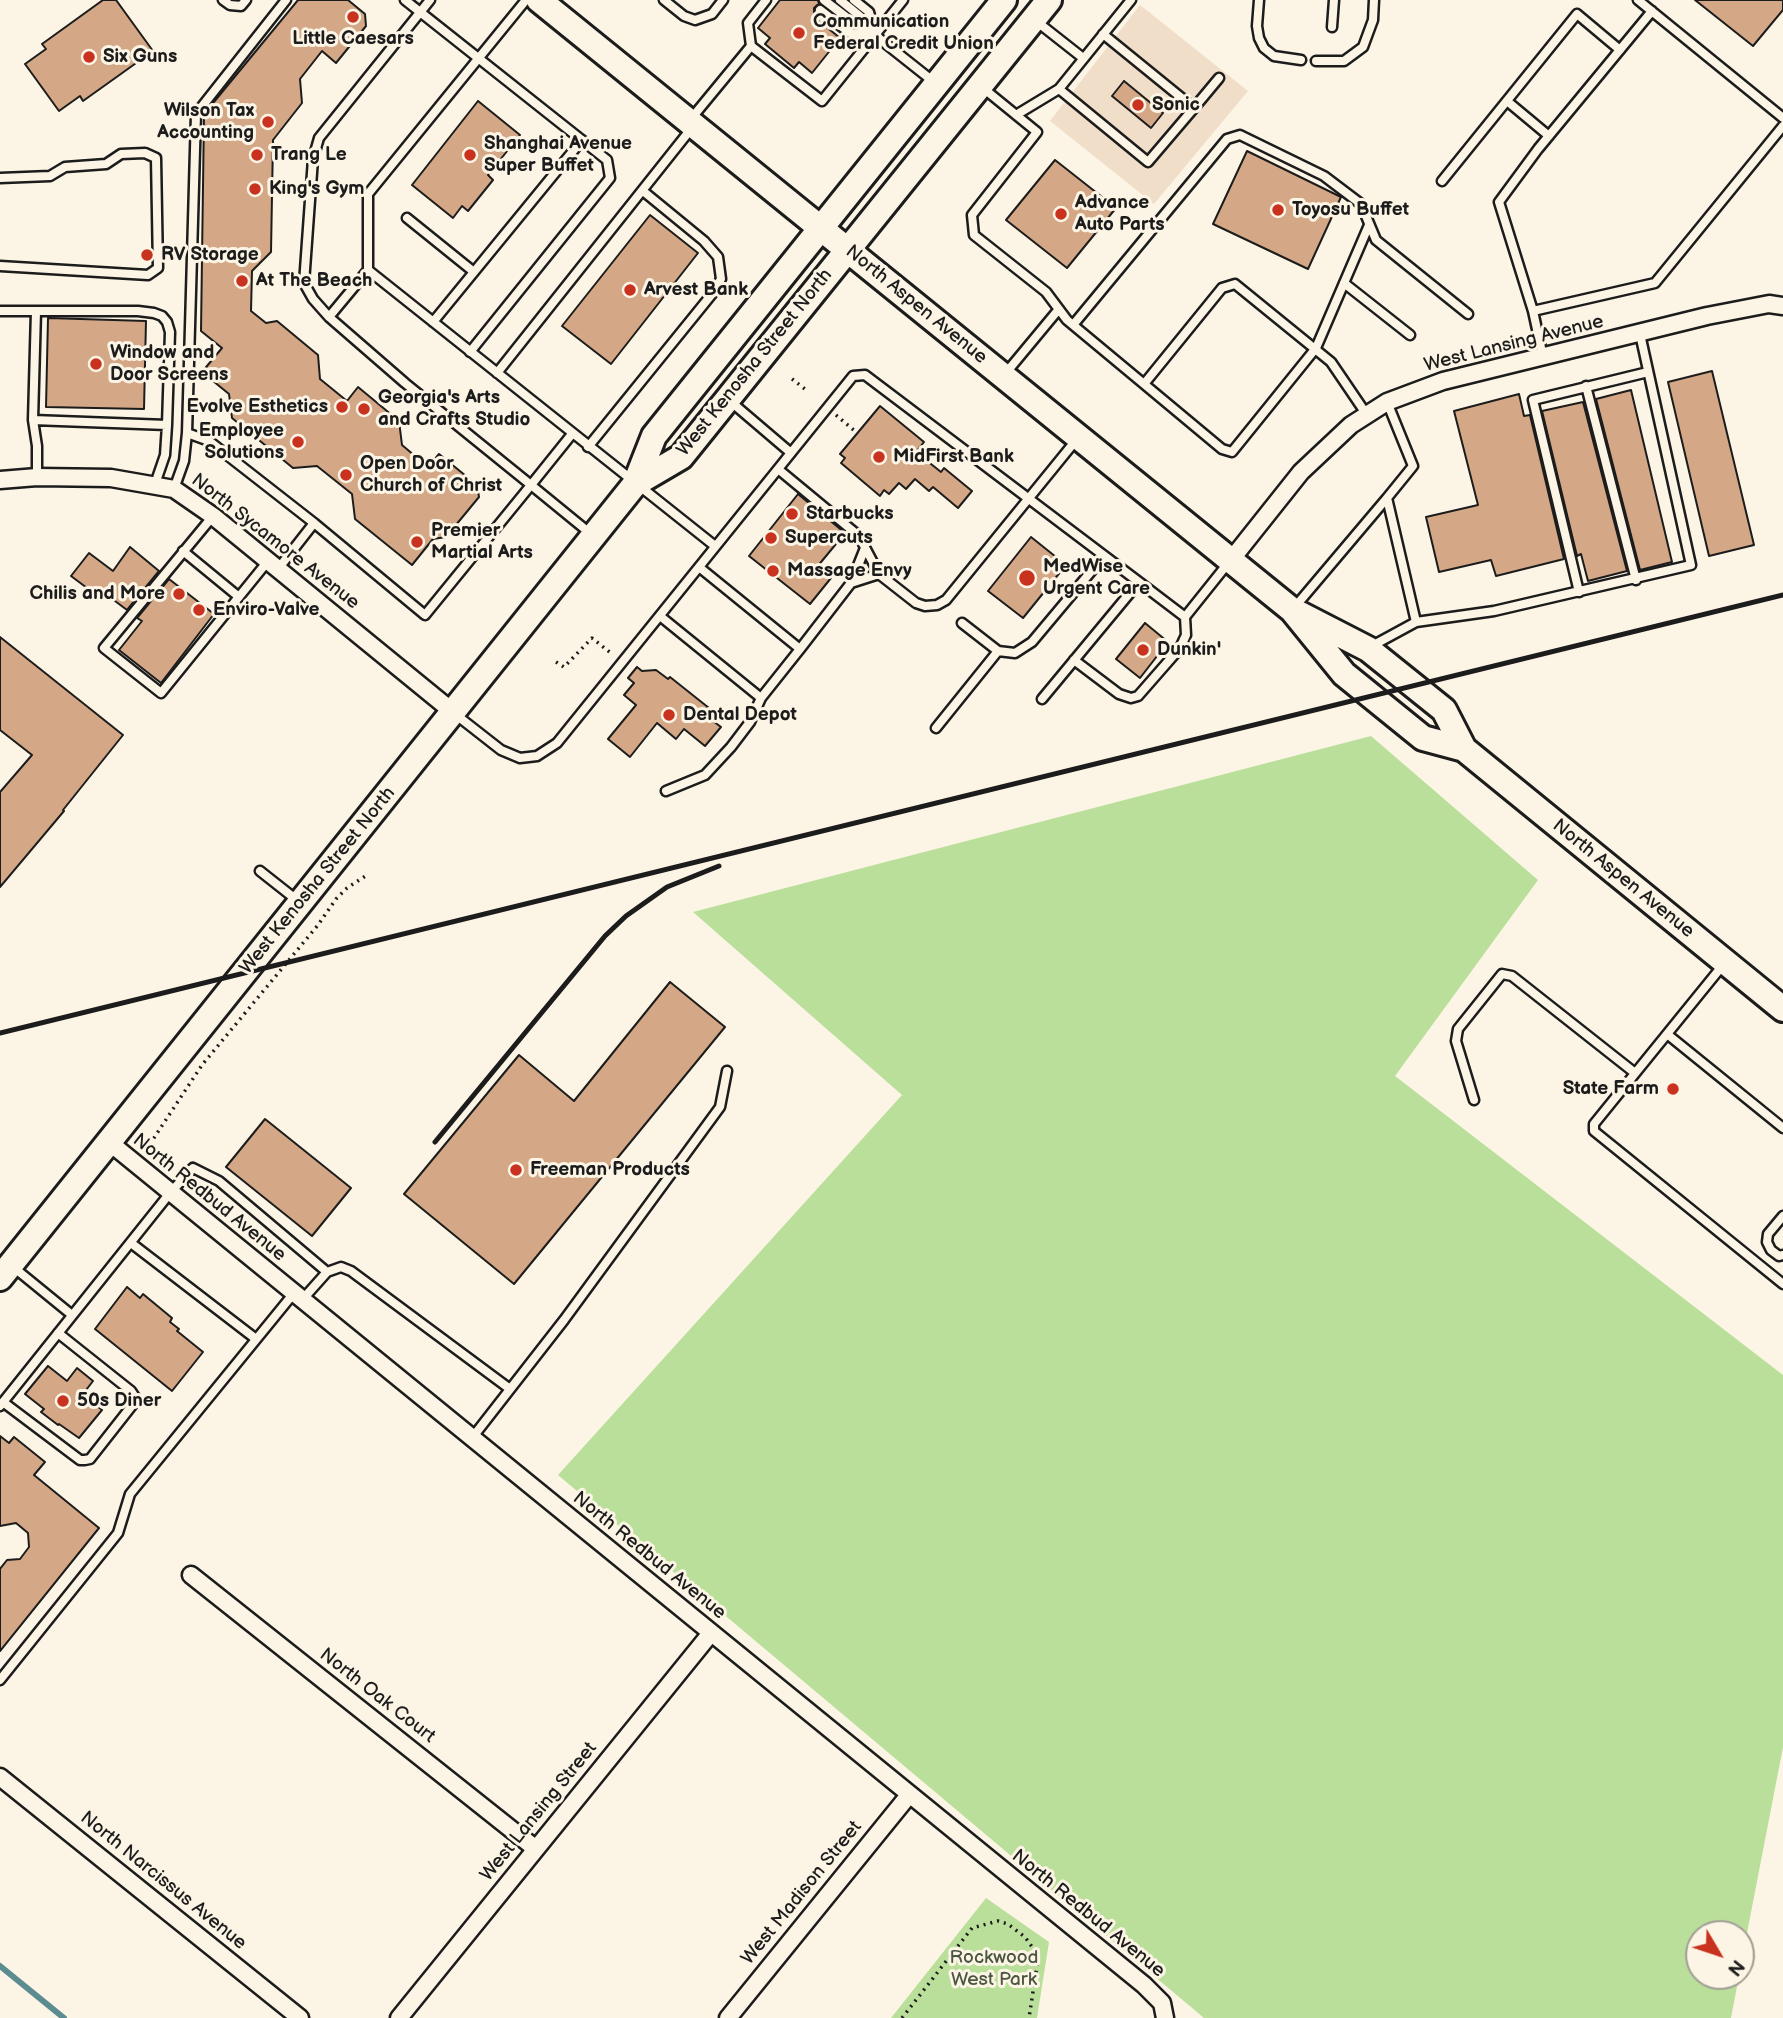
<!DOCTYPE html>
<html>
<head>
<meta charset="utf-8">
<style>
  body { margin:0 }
  #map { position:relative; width:1783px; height:2018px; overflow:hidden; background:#fcf5e5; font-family:"Balsamiq Sans",sans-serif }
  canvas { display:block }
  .north { position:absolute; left:1685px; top:1920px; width:70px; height:70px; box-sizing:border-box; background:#fcf5e5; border:2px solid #a29e95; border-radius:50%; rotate:129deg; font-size:19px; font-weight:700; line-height:28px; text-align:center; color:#1c1c1c }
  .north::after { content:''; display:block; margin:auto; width:24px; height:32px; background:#c8321e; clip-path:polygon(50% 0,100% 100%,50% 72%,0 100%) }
</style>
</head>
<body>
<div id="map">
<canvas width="1783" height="2018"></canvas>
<div class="north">N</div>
</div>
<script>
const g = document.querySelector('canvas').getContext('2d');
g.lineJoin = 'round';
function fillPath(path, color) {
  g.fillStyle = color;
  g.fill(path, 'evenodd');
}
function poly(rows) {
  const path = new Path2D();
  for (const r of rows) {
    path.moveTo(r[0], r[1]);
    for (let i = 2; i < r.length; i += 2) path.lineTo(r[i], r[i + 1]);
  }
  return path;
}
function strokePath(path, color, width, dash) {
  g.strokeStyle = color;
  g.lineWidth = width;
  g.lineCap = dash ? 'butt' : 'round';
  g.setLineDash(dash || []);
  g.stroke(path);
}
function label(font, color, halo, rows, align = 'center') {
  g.font = font + ' "Balsamiq Sans",sans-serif';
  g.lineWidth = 6;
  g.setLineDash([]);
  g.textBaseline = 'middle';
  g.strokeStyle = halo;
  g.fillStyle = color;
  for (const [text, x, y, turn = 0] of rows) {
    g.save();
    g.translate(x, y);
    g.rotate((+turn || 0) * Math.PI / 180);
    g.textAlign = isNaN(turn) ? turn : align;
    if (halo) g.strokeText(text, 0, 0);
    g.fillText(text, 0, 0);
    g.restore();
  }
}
fillPath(poly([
  [1140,5,1248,91,1154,204,1050,121]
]), '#f0dec8');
fillPath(poly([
  [1371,736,1538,880,1395,1076,1783,1375,1783,1747,1741,1964,1741,1934,1699,1934,1699,1976,1739,1976,1731,2018,1204,2018,558,1475,902,1095,693,912],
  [986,1898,1049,1942,1037,2018,891,2018]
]), '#badf9a');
strokePath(poly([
  [0,1966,64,2018]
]), '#5b8c90', 6);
const building = poly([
  [103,0,116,0,153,51,83,101,80,96,59,111,25,64,46,49,42,44,103,0],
  [298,0,348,0,365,14,366,26,336,63,322,51,300,79,302,103,273,140,271,252,252,271,251,311,266,323,277,321,318,355,320,379,347,401,358,387,399,421,402,445,428,467,439,454,477,485,479,497,446,537,433,539,412,565,355,519,352,494,317,466,293,468,232,418,229,394,202,372,222,348,201,331,204,114,298,0],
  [780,0,818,0,819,4,814,8,814,17,840,38,812,73,799,62,794,68,765,44,770,38,758,28,780,0],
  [1695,0,1783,0,1783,10,1753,46,1695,0],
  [1124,81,1163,113,1151,128,1112,96,1124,81],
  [478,101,520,135,488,175,493,180,468,211,462,206,453,218,412,185,478,101],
  [1247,151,1341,197,1308,269,1213,224,1247,151],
  [1055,160,1116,208,1067,268,1006,220,1055,160],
  [650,215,698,253,611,364,562,326,650,215],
  [48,318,146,321,144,409,46,407,48,318],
  [1712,371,1754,545,1709,556,1668,382,1712,371],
  [1631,390,1672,562,1640,570,1596,399,1631,390],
  [1519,394,1524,416,1530,415,1564,559,1496,576,1491,560,1439,572,1426,517,1478,505,1454,411,1519,394],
  [1583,402,1627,571,1588,581,1581,554,1577,556,1542,411,1583,402],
  [880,406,924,442,916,452,941,472,944,468,972,491,958,508,933,487,929,491,915,479,906,489,899,483,889,494,884,490,880,496,841,463,845,458,840,454,880,406],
  [798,494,845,533,817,567,831,578,810,604,749,556,798,494],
  [1031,537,1066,565,1023,618,988,591,1031,537],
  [130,547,159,571,127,610,99,589,95,594,71,576,89,553,113,571,130,547],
  [169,579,214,614,161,683,119,650,142,621,137,618,169,579],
  [1145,623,1168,642,1140,678,1116,659,1145,623],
  [0,637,123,735,63,810,64,811,0,887,0,792,32,755,0,730,0,637],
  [637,667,642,671,656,670,668,679,670,677,714,712,709,718,721,727,705,746,684,729,676,739,657,723,630,757,608,739,636,705,624,695,634,683,628,678,637,667],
  [670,982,725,1027,514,1284,404,1194,519,1055,574,1101,670,982],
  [265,1119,351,1188,312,1236,226,1167,265,1119],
  [127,1287,140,1298,143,1294,172,1318,170,1322,179,1329,177,1331,203,1352,172,1391,95,1329,127,1287],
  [48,1366,67,1381,77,1368,93,1381,83,1394,102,1410,79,1438,59,1424,58,1425,41,1412,44,1409,25,1394,48,1366],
  [0,1436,9,1443,14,1437,45,1462,34,1475,99,1528,0,1651,0,1569,7,1560,20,1559,29,1547,28,1533,16,1523,0,1526,0,1436]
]);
fillPath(building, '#d4a886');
strokePath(building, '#1c1c1c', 2);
const service = poly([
  [223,0,230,5,241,6,246,0],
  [405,0,607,160,610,178,470,352],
  [526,0,368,194,368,270,715,546],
  [664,0,684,16,695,20,712,14,723,0],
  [824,0,854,23,876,36,934,82],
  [840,0,861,17,872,31],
  [854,0,869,12,874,30],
  [1259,0,1257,26,1259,38,1264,48,1274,56,1301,60],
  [1638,0,1783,118],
  [820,10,850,33,873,36],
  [1036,21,1083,58],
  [1332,27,1334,0],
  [751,46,748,23,766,0],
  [1316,61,1344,61,1363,47,1373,20,1374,0],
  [983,88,1037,132,972,215,974,235,1046,292,1067,320,1144,384,1222,288,1235,284,1331,362,1367,415],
  [1059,89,1148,162,1194,108,1103,34],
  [1507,101,1549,136],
  [1194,108,1219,78],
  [1016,115,1059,89,1131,0],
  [690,120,751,46,822,101,903,0],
  [0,178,50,176,65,167,106,164,121,154,145,153,156,158,158,268,148,275,0,266],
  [1442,181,1577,14,1620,50],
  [407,218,474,272],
  [368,270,329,317,405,383,531,485,572,434],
  [1344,283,1410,335],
  [0,311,36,311,33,420,37,446,37,477],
  [36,311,138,311,154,313,162,316,167,322,170,332,167,425],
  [1533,311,1499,202,1538,149,1652,11],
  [329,317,313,299,304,283,313,159,319,138,430,0],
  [433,322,582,140],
  [1073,325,1227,139,1240,135,1324,176,1361,204,1376,240,1468,314],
  [1543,357,1533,311,1655,283,1783,126],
  [497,373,691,129],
  [1005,374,1059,309],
  [1144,384,1222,449,1232,452,1316,348,1369,225],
  [1586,386,1636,580],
  [730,401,791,453],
  [33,420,167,425,165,455,155,484],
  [187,433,209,441,314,523,425,615,531,485,591,534],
  [588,447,712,294,721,279,718,257,704,241,643,191],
  [778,469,859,536,879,574],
  [174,489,184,461,187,433,196,114,286,0],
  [1387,498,1413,466,1387,402],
  [213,516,104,648,161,693,268,561],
  [183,551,239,597],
  [278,569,314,523],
  [851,583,865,548],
  [1579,592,1533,400,1648,372],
  [1294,608,1387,498,1416,622],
  [660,616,761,698],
  [962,623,998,651,1015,653,1032,642,1104,556],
  [1370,647,1416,622,1494,611,1691,565,1640,334],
  [800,649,851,583,879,574,916,603,925,606,937,605,946,600,1077,439],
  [1074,660,1119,694,1131,698,1138,696,1180,648,1186,635,1185,617],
  [1042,699,1139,582,1185,617,1229,562],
  [455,714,501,750,520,758,537,756,557,743,853,376,865,375,1139,582],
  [936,728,998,651],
  [666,791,705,775,731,747,750,722,761,698,800,649,699,567],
  [260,871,298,901],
  [1723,965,1594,1124,1594,1131,1783,1284],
  [1667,1034,1783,1128],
  [1474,1100,1456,1041,1458,1029,1502,974,1512,976,1635,1073],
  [1783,1216,1768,1234,1767,1242,1771,1250,1779,1256,1783,1255],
  [131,1243,256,1339],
  [12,1266,72,1315],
  [302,1300,327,1272,341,1267,351,1271,510,1389],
  [3,1402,80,1460,85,1460,90,1459,134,1403,135,1397,131,1391,58,1333],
  [0,1406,170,1193,193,1168,219,1181,327,1272],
  [472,1438,564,1320,720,1107,727,1071],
  [0,1680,118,1533,130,1494,294,1293]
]);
const minor = poly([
  [0,480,37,477,111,478,174,489,213,516,453,712],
  [1231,560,1301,472,1351,425,1387,402,1443,381,1707,316,1769,304,1783,306],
  [109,1142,1144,1985,1162,2003,1165,2018],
  [191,1575,536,1849],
  [0,1777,300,2018],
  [399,2018,711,1633],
  [728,2018,909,1795]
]);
const primary = poly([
  [539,0,1292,610,1344,674,1423,738,1464,749],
  [635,484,681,457,1049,0],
  [1300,614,1368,649,1444,710,1464,749,1783,1009],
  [0,1278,635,484,654,436,1004,0]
]);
strokePath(service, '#1c1c1c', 13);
strokePath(minor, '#1c1c1c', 21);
strokePath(primary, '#1c1c1c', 30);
strokePath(poly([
  [792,379,805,389],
  [836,415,856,432],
  [556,662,564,667,592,638,612,654],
  [146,1150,202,1065,318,925,336,899,347,888,367,875],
  [902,2018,972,1928,998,1921,1008,1924,1025,1937,1035,1951,1037,1966,1029,2018]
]), '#1c1c1c', 3.5, [2, 5]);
strokePath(service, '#fcf5e5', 8);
strokePath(minor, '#fcf5e5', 16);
strokePath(primary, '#fcf5e5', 24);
strokePath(poly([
  [0,1033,1783,595],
  [435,1142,605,936,626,916,667,887,719,866]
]), '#1c1c1c', 5);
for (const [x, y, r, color] of [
  [353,17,7,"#c8321e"],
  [799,33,7,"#c8321e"],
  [89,57,7,"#c8321e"],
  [1138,105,7,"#c8321e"],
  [268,122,7,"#c8321e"],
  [257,155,7,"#c8321e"],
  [470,155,7,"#c8321e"],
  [255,189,7,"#c8321e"],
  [1278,210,7,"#c8321e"],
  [1061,214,7,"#c8321e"],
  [147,255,7,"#c8321e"],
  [242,281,7,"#c8321e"],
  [630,290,7,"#c8321e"],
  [96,364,7,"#c8321e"],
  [342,407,7,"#c8321e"],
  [364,409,7,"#c8321e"],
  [298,442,7,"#c8321e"],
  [879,457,7,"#c8321e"],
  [346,475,7,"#c8321e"],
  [792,514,7,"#c8321e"],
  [771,538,7,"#c8321e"],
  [417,542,7,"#c8321e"],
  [773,571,7,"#c8321e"],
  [1027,578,9,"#c8321e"],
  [179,594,7,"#c8321e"],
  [199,610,7,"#c8321e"],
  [1143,650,7,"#c8321e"],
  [669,715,7,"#c8321e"],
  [1673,1089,7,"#c8321e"],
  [516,1170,7,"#c8321e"],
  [63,1401,7,"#c8321e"]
]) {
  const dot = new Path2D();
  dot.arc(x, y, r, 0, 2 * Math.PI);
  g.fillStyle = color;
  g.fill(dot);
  strokePath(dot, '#fcf5e5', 2.5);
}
label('bold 19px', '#1c1c1c', '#fcf5e5', [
  ["Communication",813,22],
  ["Federal Credit Union",813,44],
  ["Little Caesars",353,39,"center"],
  ["Six Guns",103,57],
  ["Sonic",1152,105],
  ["Wilson Tax",254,111,"right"],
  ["Accounting",254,133,"right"],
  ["Shanghai Avenue",484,144],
  ["Super Buffet",484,166],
  ["Trang Le",271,155],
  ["King's Gym",269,189],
  ["Advance",1075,203],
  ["Auto Parts",1075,225],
  ["Toyosu Buffet",1292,210],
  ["RV Storage",161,255],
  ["At The Beach",256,281],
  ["Arvest Bank",644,290],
  ["Window and",110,353],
  ["Door Screens",110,375],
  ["Georgia's Arts",378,398],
  ["and Crafts Studio",378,420],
  ["Evolve Esthetics",328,407,"right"],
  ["Employee",284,431,"right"],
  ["Solutions",284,453,"right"],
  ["MidFirst Bank",893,457],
  ["Open Door",360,464],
  ["Church of Christ",360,486],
  ["Starbucks",806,514],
  ["Premier",431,531],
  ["Martial Arts",431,553],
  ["Supercuts",785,538],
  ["MedWise",1043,567],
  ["Urgent Care",1043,589],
  ["Massage Envy",787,571],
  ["Chilis and More",165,594,"right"],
  ["Enviro-Valve",213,610],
  ["Dunkin'",1157,650],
  ["Dental Depot",683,715],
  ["State Farm",1659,1089,"right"],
  ["Freeman Products",530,1170],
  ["50s Diner",77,1401]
], 'left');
label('19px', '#1c1c1c', '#fcf5e5', [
  ["North Aspen Avenue",916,305,39],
  ["West Lansing Avenue",1514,344,-14],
  ["West Kenosha Street North",755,363,-51],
  ["North Sycamore Avenue",275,542,38],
  ["North Aspen Avenue",1623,879,39],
  ["West Kenosha Street North",318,881,-51],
  ["North Redbud Avenue",209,1198,39],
  ["North Redbud Avenue",649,1556,39],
  ["North Oak Court",377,1696,38],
  ["West Lansing Street",539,1812,-51],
  ["North Narcissus Avenue",163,1881,39],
  ["West Madison Street",802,1893,-51],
  ["North Redbud Avenue",1088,1914,39]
]);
label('19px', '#4b5642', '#fcf5e5', [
  ["Rockwood",994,1958],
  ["West Park",994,1980]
]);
</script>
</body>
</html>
